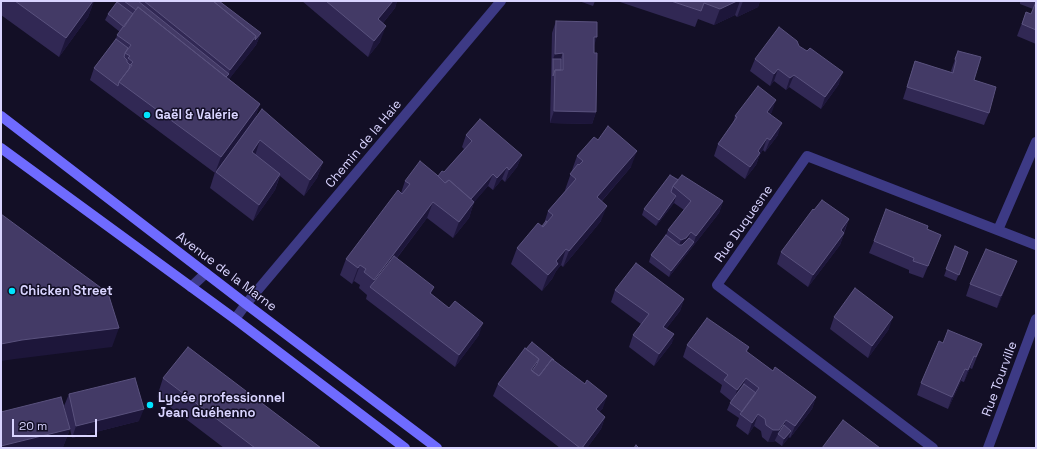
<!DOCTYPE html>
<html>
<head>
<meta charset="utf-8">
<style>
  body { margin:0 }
  #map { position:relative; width:1037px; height:449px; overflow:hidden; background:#130f26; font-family:"Space Grotesk",sans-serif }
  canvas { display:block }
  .frame { position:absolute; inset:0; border:2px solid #d9d4ff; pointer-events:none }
  .scale { position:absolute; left:12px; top:419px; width:85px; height:18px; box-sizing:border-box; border:2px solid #d9d4ff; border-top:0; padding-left:5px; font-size:12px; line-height:14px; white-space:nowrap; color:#d9d4ff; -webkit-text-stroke:3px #130f26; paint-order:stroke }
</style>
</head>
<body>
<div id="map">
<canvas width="1037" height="449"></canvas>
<div class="frame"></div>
<div class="scale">20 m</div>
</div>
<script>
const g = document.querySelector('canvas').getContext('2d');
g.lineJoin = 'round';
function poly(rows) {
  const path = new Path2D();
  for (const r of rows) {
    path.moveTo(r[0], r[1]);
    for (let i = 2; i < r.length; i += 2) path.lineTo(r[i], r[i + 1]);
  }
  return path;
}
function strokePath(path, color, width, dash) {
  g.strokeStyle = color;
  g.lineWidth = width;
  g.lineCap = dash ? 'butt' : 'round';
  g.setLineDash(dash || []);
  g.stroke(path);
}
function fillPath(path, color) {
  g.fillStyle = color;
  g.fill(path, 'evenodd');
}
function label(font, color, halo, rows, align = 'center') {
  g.font = font + ' "Space Grotesk",sans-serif';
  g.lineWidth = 3;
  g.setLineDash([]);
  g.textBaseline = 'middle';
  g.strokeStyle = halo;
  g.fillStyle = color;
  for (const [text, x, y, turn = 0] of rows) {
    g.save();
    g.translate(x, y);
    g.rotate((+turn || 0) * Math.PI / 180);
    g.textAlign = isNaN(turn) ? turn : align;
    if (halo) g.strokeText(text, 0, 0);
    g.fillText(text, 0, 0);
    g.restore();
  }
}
strokePath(poly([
  [191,287,206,273]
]), '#3d3a85', 10);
strokePath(poly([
  [998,230,1036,142],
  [235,319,246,304,501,1],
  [933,448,717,285,807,156,1036,245],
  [988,448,1036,319]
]), '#3d3a85', 10);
strokePath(poly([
  [1,116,246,304,437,448],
  [1,148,235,319,405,448]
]), '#6f6bff', 10);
fillPath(poly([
  [1,1,94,1,88,17,59,57,1,15],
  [117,1,219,1,261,33,256,45,229,79,260,104,255,118,323,162,317,178,304,196,280,176,275,190,253,221,210,188,215,172,215,173,90,80,94,68,116,39,117,35,120,32,105,20,108,14],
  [302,1,397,1,395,8,383,23,380,42,368,57],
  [579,1,595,1,593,6],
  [617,1,760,1,758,7,737,17,735,15,714,25,698,19,695,27],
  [1020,1,1036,1,1036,44,1017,36,1026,12,1031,14,1033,9,1020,4],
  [556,21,594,46,596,112,592,124,550,123,552,33],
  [799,46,839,84,821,109,789,87,786,90,774,81,770,86,750,71,755,59],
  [958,51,974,80,989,113,984,125,903,99,915,61,952,73,951,71],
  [772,112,770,114,778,135,765,152,763,150,760,154,756,165,745,179,714,156,718,144,733,123,735,116],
  [466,135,522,155,517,167,505,182,502,179,493,190,488,186,474,202,469,218,453,238,427,218,397,258,431,294,479,335,455,367,366,299,367,295,359,288,360,285,354,281,352,284,340,275,346,259,401,193,405,181,437,176,438,176,444,172,464,149,462,147],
  [577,156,631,167,602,201,601,221,563,267,561,265,556,271,552,279,542,291,511,264,517,248,542,226,544,224,548,211,565,191,565,190],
  [670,175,723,201,719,213,669,277,649,262,651,255,666,235,668,230,684,210,674,203,656,226,642,215,644,209],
  [814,210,849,219,840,245,808,287,777,264,781,252],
  [927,229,941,235,923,278,909,273,909,270,869,253,874,241],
  [955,246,968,252,956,281,944,276],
  [1017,261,1012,273,997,308,966,296,970,284],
  [615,290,684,299,680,311,666,329,672,343,654,366,629,347,633,335,641,324,611,302],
  [834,317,889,329,868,358,830,329],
  [943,343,982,344,972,369,970,368,964,382,961,381,948,409,917,395,921,383],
  [687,345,749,347,747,352,773,371,816,397,812,409,790,438,789,437,782,446,775,441,775,440,774,442,768,442,762,437,761,431,754,426,748,435,736,426,739,418,727,410,730,403,731,401,720,392,722,385,683,357],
  [526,349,553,360,603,408,599,412,605,417,601,429,587,448,560,448,493,396,498,384],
  [163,378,321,448,224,448,157,397],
  [69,394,139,421,72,438,70,429,63,447,60,448,1,448,69,428,64,406]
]), '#312854');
fillPath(poly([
  [93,1,94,1,88,17,59,57,66,38],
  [393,1,397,1,395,8,373,35,378,19],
  [737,1,740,1,735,15,714,25,720,9],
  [743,1,760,1,758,7,737,17],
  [386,26,380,42,368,57,374,41],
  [261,33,256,45,219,92,224,80,229,74,230,70,256,36],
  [594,37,597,37,593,49],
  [563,53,558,65,553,59,555,54],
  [778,69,774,81,770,86,774,74],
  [843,72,839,84,821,109,825,97],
  [794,75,789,87,786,90,790,78],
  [776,100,772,112,763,124,767,112],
  [260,104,254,120,215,173,221,157],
  [554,111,596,112,592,124,550,123],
  [782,123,778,135,765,152,770,140],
  [767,138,763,150,760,154,756,165,745,179,750,167,758,151],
  [260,140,255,156,252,152],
  [637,151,631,167,591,213,597,197],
  [522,155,517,167,505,182,509,170],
  [323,162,317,178,304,196,310,180],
  [507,167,502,179,493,190,497,178],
  [280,174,275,190,253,221,259,205],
  [493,174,488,186,464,214,468,202],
  [676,196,674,203,656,226,659,220],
  [723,201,719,213,669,277,671,271,694,242,696,236],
  [433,202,427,218,373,289,371,288,374,280],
  [474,202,469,218,453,238,459,222],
  [607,206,601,221,563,267,569,251],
  [849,219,844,231,837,242,841,230],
  [691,232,686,244,677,252,681,240],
  [844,233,840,245,808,287,813,275],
  [566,249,561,265,556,271,552,279,542,291,548,275,556,261],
  [1017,261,1012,273,997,308,1001,296],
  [360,265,354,281,352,284,358,268],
  [434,287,429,299,430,293],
  [684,299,680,311,663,333,663,327],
  [893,317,889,329,868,358,872,346],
  [483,323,479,335,455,367,459,355],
  [119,328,112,347,15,359,1,361,1,344,22,340],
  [674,334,672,340,675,336,672,343,654,366,659,354],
  [974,356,970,368,964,382,968,370],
  [539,359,534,371,530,376,531,370],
  [965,369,961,381,948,409,952,397],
  [746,378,741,390,733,402,737,390],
  [607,396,603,408,591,421,596,409],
  [816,397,812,409,790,438,795,426],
  [144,409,139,421,72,438,76,426],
  [758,414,754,426,748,435,752,423],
  [605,417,601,429,587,448,582,448],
  [786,420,782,432,778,434,774,442,768,442,773,430],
  [70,429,63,447,60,448,1,448,1,446],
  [791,431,789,437,782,446,784,439]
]), '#1d163a');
const building = poly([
  [15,1,93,1,66,38,15,1],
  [124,1,138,1,229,74,226,77,138,7,136,10,124,1],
  [144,1,213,1,256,36,230,70,144,1],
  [213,1,219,1,261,33,255,40,256,36,213,1],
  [326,1,393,1,378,19,386,26,374,41,326,1],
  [671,1,737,1,720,9,704,3,701,11,671,1],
  [117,2,133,14,124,27,108,14,117,2],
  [1036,2,1036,30,1022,24,1026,12,1031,14,1036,2],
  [138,7,260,104,221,157,119,82,132,65,130,65,133,62,128,58,130,56,125,53,131,45,117,35,138,7],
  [556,21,597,22,597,37,594,37,594,53,597,53,596,112,554,111,555,70,563,70,563,53,555,54,556,21],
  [779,27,797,41,799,46,807,51,810,48,843,72,825,97,794,75,790,78,778,69,774,74,755,59,779,27],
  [116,39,128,48,125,53,124,57,127,60,127,62,130,65,129,69,119,82,118,86,94,68,116,39],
  [958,51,981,57,974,80,996,87,989,113,907,87,915,61,953,73,956,61,955,59,958,51],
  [553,59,561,59,561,70,555,70,553,76,553,59],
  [758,86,776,100,767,112,782,123,770,140,767,138,758,151,760,153,750,167,718,144,737,117,735,116,758,86],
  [262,109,323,162,310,180,260,140,252,152,280,174,259,205,216,172,262,109],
  [480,119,522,155,509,170,507,167,497,178,493,174,471,199,449,180,445,183,438,176,442,171,444,172,472,141,466,135,480,119],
  [608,126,637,151,597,197,607,206,569,251,566,249,556,261,558,264,548,275,517,248,538,223,543,227,553,215,548,211,576,179,570,174,578,164,579,165,583,161,577,156,594,137,598,140,608,126],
  [420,161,437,175,445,183,449,180,474,202,459,222,433,202,374,280,364,272,366,269,360,265,358,268,346,259,398,190,402,194,410,184,405,181,420,161],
  [670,175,678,180,673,186,671,192,676,196,659,220,644,209,670,175],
  [682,175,723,201,696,236,691,232,686,238,681,240,668,230,691,201,673,186,682,175],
  [822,200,849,219,841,230,844,233,813,275,781,252,813,209,814,210,822,200],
  [886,209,928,226,927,229,941,235,928,266,913,261,914,258,874,241,886,209],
  [1,214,108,293,119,328,22,340,1,344,1,214],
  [546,221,547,222,543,227,542,226,546,221],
  [666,235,679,245,682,245,689,238,694,242,671,271,651,255,666,235],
  [955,246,968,252,959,275,946,269,955,246],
  [986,249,1017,261,1001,296,970,284,986,249],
  [394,256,434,287,430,293,449,308,455,301,483,323,459,355,370,287,394,256],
  [636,263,684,299,663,327,674,334,659,354,633,335,649,314,615,290,636,263],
  [855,288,893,317,872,346,834,317,855,288],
  [707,318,749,347,746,351,773,371,775,367,816,397,795,426,786,420,779,430,773,430,766,425,765,419,758,414,752,423,740,414,759,388,746,378,737,390,724,380,728,375,687,345,707,318],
  [948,330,982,344,976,357,974,356,968,370,965,369,952,397,921,383,939,341,943,343,948,330],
  [532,342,554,360,553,360,552,359,539,376,532,371,537,364,539,359,526,349,532,342],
  [188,347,321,448,255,448,163,378,188,347],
  [525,348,539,359,531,370,539,376,552,359,585,384,587,380,607,396,596,409,605,417,582,448,580,448,498,384,525,348],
  [135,378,144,409,76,426,69,394,135,378],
  [744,384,756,393,742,412,730,403,744,384],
  [61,397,70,429,1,446,1,412,61,397],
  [843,420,880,448,822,448,843,420],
  [784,425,791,431,784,439,778,434,784,425],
  [636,445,639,448,634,448,636,445]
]);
fillPath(building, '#433a66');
strokePath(building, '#5a527e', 1);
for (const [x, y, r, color] of [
  [147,115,4,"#00e5ff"],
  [12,291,4,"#00e5ff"],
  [150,405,4,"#00e5ff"]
]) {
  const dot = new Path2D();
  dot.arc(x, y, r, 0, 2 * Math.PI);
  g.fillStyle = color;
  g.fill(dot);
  strokePath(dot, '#130f26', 1.5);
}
label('bold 13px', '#d9d4ff', '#130f26', [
  ["Gaël & Valérie",155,115],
  ["Chicken Street",20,291],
  ["Lycée professionnel",158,398],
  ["Jean Guéhenno",158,413]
], 'left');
label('13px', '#d9d4ff', '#130f26', [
  ["Chemin de la Haie",364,144,-50],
  ["Rue Duquesne",744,224,-55],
  ["Avenue de la Marne",226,272,37],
  ["Rue Tourville",1000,379,-70]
]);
</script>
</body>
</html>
